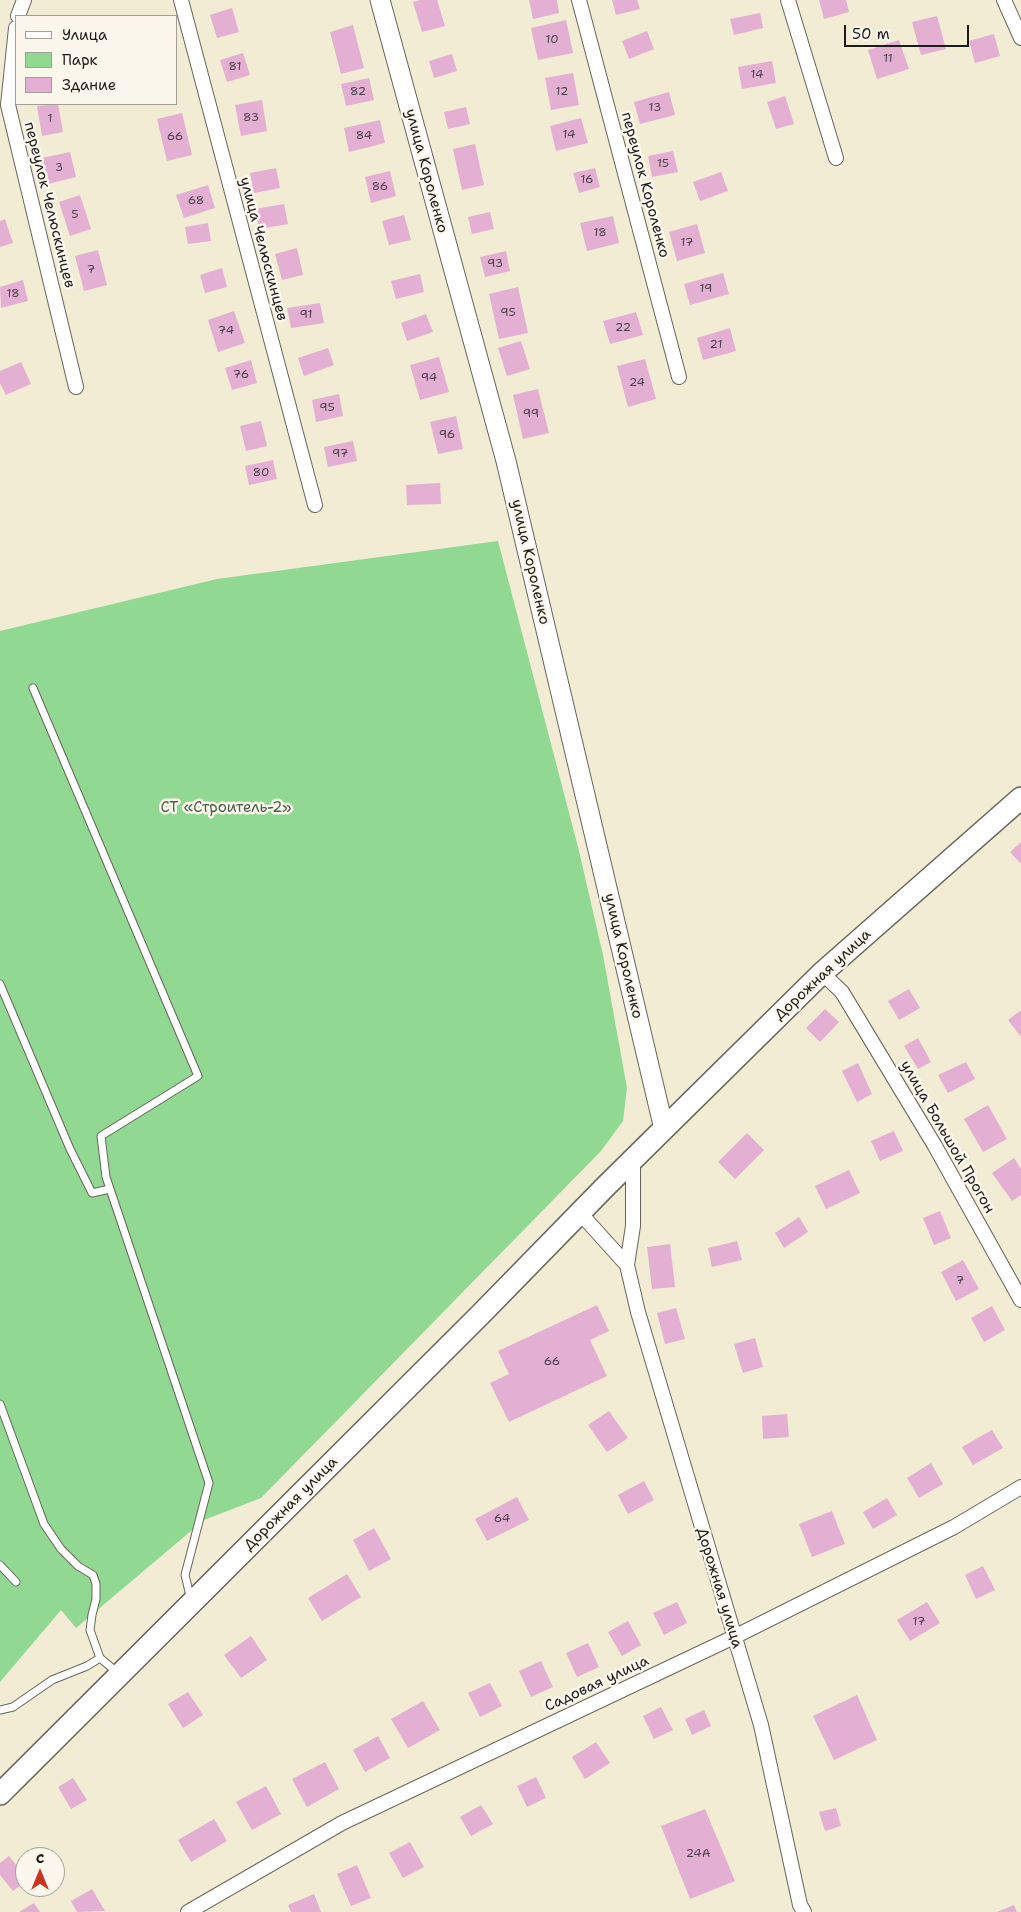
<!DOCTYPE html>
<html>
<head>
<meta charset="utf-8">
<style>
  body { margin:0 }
  #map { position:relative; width:1021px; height:1912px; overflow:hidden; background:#f2ecd4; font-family:"Shantell Sans",sans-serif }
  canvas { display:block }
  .legend { position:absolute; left:15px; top:15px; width:162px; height:90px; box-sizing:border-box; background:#fbf7ec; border:1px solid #a29f99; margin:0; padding:6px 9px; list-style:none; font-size:15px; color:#1c1c1c }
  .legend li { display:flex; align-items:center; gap:10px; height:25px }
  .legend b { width:25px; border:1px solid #a29f99 }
  .north { position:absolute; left:15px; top:1847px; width:50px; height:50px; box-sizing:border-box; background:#fbf7ec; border:1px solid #a29f99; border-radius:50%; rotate:0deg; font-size:14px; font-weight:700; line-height:20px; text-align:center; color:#1c1c1c }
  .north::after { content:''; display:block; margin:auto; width:18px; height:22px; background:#c8321e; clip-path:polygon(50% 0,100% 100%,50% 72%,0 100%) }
  .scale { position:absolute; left:844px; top:25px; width:125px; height:22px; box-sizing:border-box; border:2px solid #1c1c1c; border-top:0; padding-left:6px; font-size:15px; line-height:18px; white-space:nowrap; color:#1c1c1c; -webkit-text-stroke:4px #fbf7ec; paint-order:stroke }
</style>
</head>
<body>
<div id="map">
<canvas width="1021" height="1912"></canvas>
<ul class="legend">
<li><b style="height:6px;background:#fff"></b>Улица</li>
<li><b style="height:14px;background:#91d893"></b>Парк</li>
<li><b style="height:14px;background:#e3b0d3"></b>Здание</li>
</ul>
<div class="north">С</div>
<div class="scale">50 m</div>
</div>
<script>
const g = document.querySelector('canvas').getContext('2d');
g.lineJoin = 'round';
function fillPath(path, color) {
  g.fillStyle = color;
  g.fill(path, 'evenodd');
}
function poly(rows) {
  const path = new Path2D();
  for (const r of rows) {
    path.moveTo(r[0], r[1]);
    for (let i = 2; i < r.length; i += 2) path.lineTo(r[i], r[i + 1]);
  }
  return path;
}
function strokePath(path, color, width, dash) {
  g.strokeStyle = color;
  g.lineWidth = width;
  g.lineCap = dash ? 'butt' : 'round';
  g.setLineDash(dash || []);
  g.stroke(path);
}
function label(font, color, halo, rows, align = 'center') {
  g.font = font + ' "Shantell Sans",sans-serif';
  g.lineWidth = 5;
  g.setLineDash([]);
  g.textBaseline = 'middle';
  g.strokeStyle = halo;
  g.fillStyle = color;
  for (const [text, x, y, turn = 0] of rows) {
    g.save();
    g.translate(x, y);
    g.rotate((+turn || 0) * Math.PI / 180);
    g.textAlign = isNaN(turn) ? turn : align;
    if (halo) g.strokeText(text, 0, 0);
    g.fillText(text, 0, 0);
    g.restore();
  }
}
fillPath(poly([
  [498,541,579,851,603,955,627,1088,623,1121,601,1151,261,1498,204,1520,76,1628,61,1610,0,1682,0,631,217,579]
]), '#91d893');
fillPath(poly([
  [420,0,437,0,445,26,422,32,413,2],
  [529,0,557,0,559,13,533,19],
  [612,0,637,0,640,9,616,15],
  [819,0,846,0,849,12,824,19],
  [232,8,239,32,217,38,210,15],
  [760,13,763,28,734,35,730,19],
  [937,16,946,49,921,55,912,22],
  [566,20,573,53,538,60,531,28],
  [353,25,364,68,341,74,330,32],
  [647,31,654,49,629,59,622,41],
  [994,34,1000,56,975,63,969,41],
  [899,40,909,69,877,79,868,50],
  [243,53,250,75,227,82,220,60],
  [452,54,457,71,434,78,429,61],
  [772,61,776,83,742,89,738,67],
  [573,73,579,105,551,110,545,78],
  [369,78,374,100,346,106,341,84],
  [669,92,675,115,640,124,634,102],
  [785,96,794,124,776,129,767,102],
  [262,100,267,131,241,136,235,105],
  [58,104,63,132,42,136,37,106],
  [466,107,470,124,448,129,444,112],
  [182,113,192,155,167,161,157,119],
  [581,118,588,143,556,151,550,126],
  [380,120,385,143,349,152,344,128],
  [475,144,484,185,462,190,453,149],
  [673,151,678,172,652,177,648,156],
  [70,152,76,177,48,184,42,158],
  [276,168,280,188,254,193,250,173],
  [595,168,600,187,579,193,573,173],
  [390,171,396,196,371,203,365,177],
  [721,172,728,191,700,201,693,182],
  [208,185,215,208,184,218,176,195],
  [80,195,91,229,70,236,59,202],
  [284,204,288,224,259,229,255,209],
  [490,212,494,229,472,234,468,217],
  [404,215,411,240,389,245,382,221],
  [613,216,619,243,587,251,580,223],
  [5,219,13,243,0,247,0,221],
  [208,223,211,241,188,244,185,227],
  [697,224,705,253,677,261,669,232],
  [297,248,303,275,282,280,275,254],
  [98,250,107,285,84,291,75,256],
  [506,251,510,271,485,277,480,257],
  [222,268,227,287,205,293,200,275],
  [723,273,729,294,690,305,684,284],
  [420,274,424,292,396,299,391,281],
  [23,280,28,301,1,308,0,287],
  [518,287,528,333,499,339,489,294],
  [320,303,324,323,291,328,287,308],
  [234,311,245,343,218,352,208,320],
  [636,312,643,335,610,344,603,321],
  [426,314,433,332,407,341,401,323],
  [730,328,736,351,703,360,697,338],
  [521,341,530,369,507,376,498,348],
  [328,348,334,365,304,376,298,358],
  [439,357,449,392,420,400,410,365],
  [645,359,656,399,628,407,617,366],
  [251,360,257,383,232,390,225,368],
  [21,362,31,384,6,395,0,383,0,371],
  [538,389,549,433,523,439,513,395],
  [339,394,343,416,316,422,312,400],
  [456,416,463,449,438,454,430,422],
  [261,421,267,446,246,451,240,426],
  [353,441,357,461,328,467,324,447],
  [273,460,277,479,249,485,245,466],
  [440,483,441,504,407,505,406,485],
  [1021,842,1021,864,1010,852],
  [909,989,920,1008,899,1020,888,1001],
  [825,1009,839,1022,820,1042,806,1028],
  [1021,1010,1021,1037,1008,1020],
  [918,1038,931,1062,918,1069,904,1046],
  [966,1062,975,1079,948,1093,938,1075],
  [858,1063,872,1094,857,1102,842,1071],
  [988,1105,1007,1139,983,1152,964,1119],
  [894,1131,903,1151,880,1161,871,1141],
  [747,1133,764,1150,735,1179,718,1162],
  [1014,1158,1021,1169,1021,1195,1012,1201,992,1173],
  [849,1170,860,1193,826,1209,815,1186],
  [940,1211,951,1238,934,1245,923,1218],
  [799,1217,808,1232,784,1248,775,1233],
  [737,1241,742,1260,712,1267,708,1248],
  [670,1244,675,1287,652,1289,647,1247],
  [963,1260,979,1289,956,1301,941,1272],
  [597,1305,609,1331,590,1340,607,1376,509,1422,490,1383,509,1374,498,1351],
  [992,1306,1005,1330,984,1342,971,1318],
  [676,1308,685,1339,665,1344,657,1313],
  [755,1338,763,1367,743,1373,734,1344],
  [609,1411,628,1438,607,1452,588,1425],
  [787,1414,789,1437,763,1439,762,1416],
  [992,1430,1003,1448,973,1465,962,1447],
  [931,1463,943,1484,919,1498,907,1478],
  [644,1481,654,1500,628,1514,618,1495],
  [517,1497,529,1520,487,1541,475,1519],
  [887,1498,897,1515,873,1529,863,1512],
  [832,1511,845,1544,812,1557,799,1524],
  [374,1528,391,1559,369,1571,353,1540],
  [983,1566,995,1590,976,1599,965,1575],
  [347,1574,361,1597,322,1621,308,1598],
  [677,1602,687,1623,664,1635,653,1613],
  [927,1602,940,1623,910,1641,897,1620],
  [628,1621,641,1645,622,1656,608,1632],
  [251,1636,267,1660,241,1678,224,1655],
  [588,1643,599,1667,577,1677,566,1653],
  [541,1661,553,1687,531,1697,519,1671],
  [490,1683,502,1706,480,1717,468,1693],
  [188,1692,203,1715,183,1728,168,1704],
  [857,1695,877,1740,834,1760,813,1716],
  [423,1701,440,1730,408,1748,391,1719],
  [661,1707,673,1730,654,1739,643,1716],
  [704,1710,711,1726,692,1735,685,1719],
  [378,1736,390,1758,365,1772,353,1750],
  [596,1742,610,1763,585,1779,572,1757],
  [325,1762,339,1789,307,1807,292,1779],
  [536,1777,546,1798,527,1807,517,1786],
  [73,1778,87,1800,71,1809,58,1787],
  [266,1786,281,1814,252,1830,236,1802],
  [481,1805,493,1824,471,1836,460,1817],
  [836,1808,841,1826,825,1831,819,1812],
  [705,1809,735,1881,690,1899,661,1826],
  [214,1819,227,1841,191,1862,178,1840],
  [410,1842,424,1867,403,1878,389,1853],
  [9,1856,25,1876,25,1882,13,1891,0,1875,0,1863],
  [357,1865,371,1898,351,1906,337,1874],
  [92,1889,105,1911,77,1912,71,1901],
  [314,1894,321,1912,291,1912,288,1905],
  [34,1903,40,1912,19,1912],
  [1014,1905,1017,1912,997,1912]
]), '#e3b0d3');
const lane = poly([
  [33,688,198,1076,101,1136,106,1177,209,1483,185,1575,191,1600],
  [0,984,70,1149,92,1193,110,1189],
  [0,1404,44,1524,61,1549,78,1566,93,1575,96,1584,96,1599,92,1615,90,1630,100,1658],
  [0,1565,16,1582],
  [0,1710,13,1707,52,1680,87,1666,100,1658,118,1673]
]);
const street = poly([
  [181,0,315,505],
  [579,0,679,377],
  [788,0,836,158],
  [1004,0,1021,38],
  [18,16,24,0],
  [16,28,8,105,76,387],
  [822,973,842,992,935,1146,1021,1300],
  [580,1213,627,1265,638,1312,761,1725,800,1905,804,1912],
  [627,1265,633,1226,633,1159],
  [188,1912,342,1823,734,1637,954,1527,1021,1487]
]);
const secondary = poly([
  [380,0,506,461,664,1129]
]);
const primary = poly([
  [0,1794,481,1314,606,1186,822,973,1021,798]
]);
strokePath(lane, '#67655c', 9);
strokePath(street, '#67655c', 16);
strokePath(secondary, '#67655c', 21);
strokePath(primary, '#67655c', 24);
strokePath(lane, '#fff', 7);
strokePath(street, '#fff', 14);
strokePath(secondary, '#fff', 19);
strokePath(primary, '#fff', 21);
label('12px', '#4e414a', null, [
  ["10",552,40],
  ["11",888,59],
  ["81",235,67],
  ["14",757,75],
  ["82",358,92],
  ["12",562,92],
  ["13",655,108],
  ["83",251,118],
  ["1",50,119],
  ["14",569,135],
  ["84",364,136],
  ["66",175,137],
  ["15",663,164],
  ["3",59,168],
  ["16",587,180],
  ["86",380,187],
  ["68",196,201],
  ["5",75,215],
  ["18",600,233],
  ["17",687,243],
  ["93",495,264],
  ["7",91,270],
  ["19",706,289],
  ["18",13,294],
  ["95",508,313],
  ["91",306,315],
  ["22",623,328],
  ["74",226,331],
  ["21",716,345],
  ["76",241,375],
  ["94",429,378],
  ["24",637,383],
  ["95",327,408],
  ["99",531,414],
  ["96",447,435],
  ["97",340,454],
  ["80",261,473],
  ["7",960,1281],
  ["66",552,1362],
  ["64",502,1519],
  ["17",919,1622],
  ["24А",698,1854]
]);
label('15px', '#1c1c1c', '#fbf7ec', [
  ["улица Короленко",426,171,75],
  ["переулок Короленко",645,185,75],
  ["переулок Челюскинцев",49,205,76],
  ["улица Челюскинцев",263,249,75],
  ["улица Короленко",530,562,77],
  ["улица Короленко",623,956,77],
  ["Дорожная улица",823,975,-43],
  ["улица Большой Прогон",947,1137,60],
  ["Дорожная улица",291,1504,-45],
  ["Дорожная улица",719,1588,73],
  ["Садовая улица",597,1684,-25]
]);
label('15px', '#455e46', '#fbf7ec', [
  ["СТ «Строитель-2»",226,808]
]);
</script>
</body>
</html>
